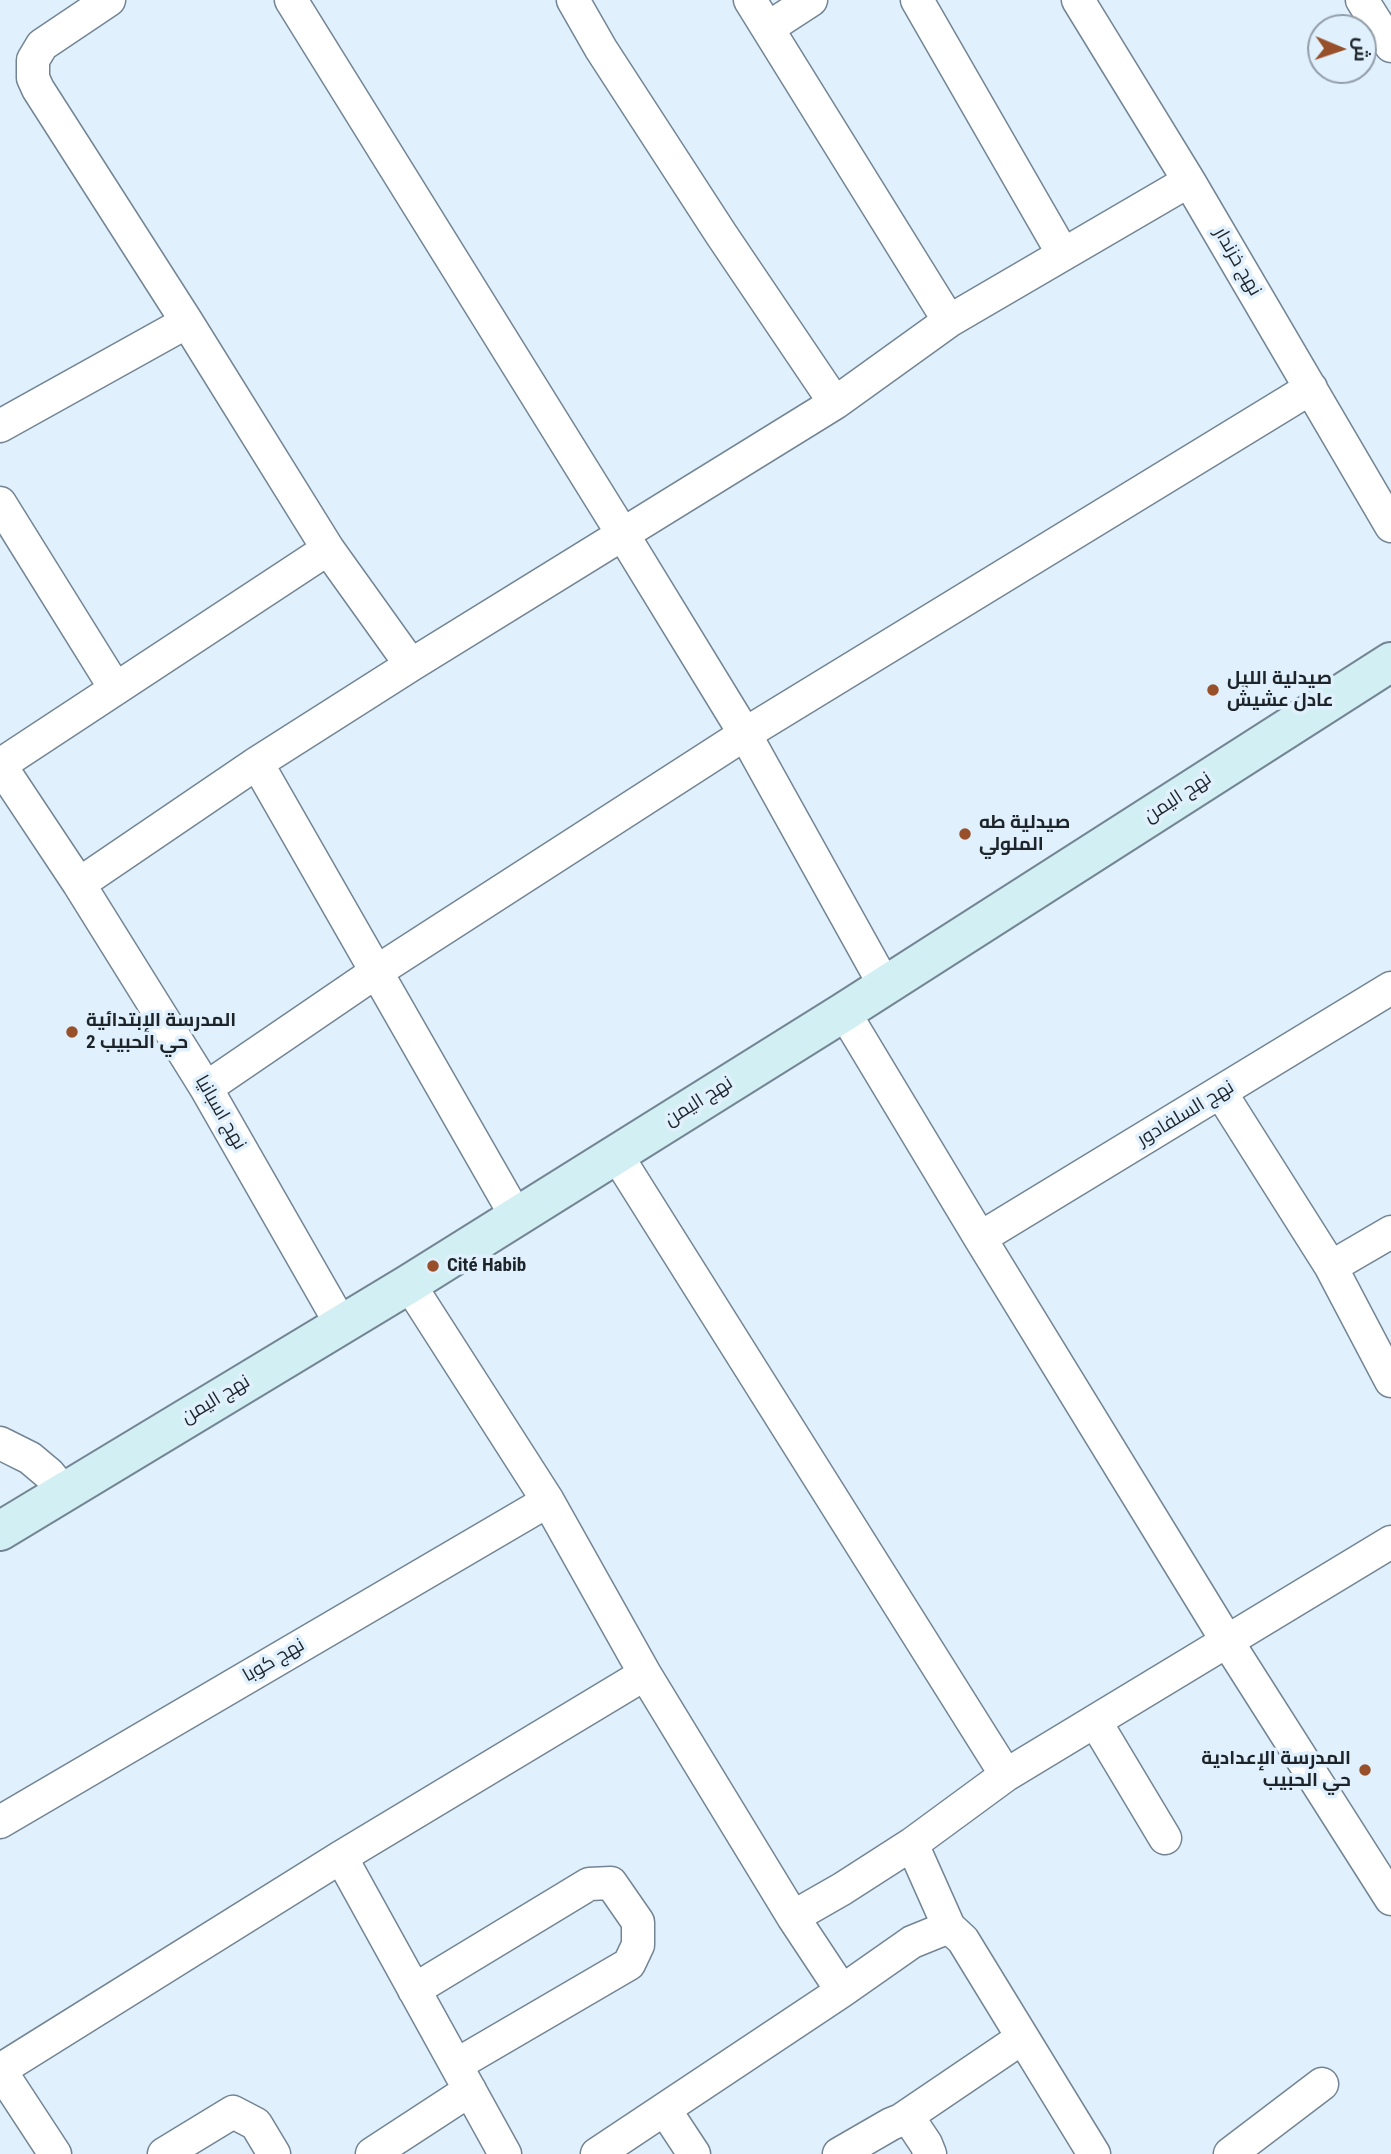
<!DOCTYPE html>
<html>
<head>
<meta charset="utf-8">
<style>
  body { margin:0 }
  #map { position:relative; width:1391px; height:2154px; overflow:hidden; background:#e0f0fd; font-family:"Roboto Condensed",Cairo,sans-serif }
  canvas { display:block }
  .north { position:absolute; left:1307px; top:14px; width:70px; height:70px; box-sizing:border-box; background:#e0f0fd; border:2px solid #929ea9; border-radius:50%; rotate:92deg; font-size:19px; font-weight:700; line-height:28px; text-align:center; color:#1d242a }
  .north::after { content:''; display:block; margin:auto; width:24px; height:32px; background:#975029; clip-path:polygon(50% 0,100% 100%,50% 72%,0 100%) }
</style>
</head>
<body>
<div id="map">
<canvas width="1391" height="2154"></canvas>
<div class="north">ش</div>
</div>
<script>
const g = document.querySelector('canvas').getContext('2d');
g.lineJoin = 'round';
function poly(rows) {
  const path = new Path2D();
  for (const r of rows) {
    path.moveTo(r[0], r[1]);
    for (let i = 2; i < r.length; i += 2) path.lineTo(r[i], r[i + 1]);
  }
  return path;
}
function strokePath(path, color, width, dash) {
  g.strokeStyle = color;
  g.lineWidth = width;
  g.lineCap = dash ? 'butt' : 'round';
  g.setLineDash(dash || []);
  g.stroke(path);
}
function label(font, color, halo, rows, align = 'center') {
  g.font = font + ' "Roboto Condensed",Cairo,sans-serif';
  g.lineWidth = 7;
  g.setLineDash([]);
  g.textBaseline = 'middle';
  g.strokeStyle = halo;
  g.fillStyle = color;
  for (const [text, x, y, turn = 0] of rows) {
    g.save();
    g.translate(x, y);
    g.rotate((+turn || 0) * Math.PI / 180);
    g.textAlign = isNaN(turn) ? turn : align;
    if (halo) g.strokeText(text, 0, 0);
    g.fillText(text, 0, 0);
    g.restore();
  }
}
const minor = poly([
  [109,0,42,45,33,60,33,78,38,89,187,322,328,549,411,665],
  [291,0,622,533,745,734,885,986],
  [573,0,601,49,721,234,835,403],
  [750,0,949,321],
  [917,0,1063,254],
  [1078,0,1189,181,1391,526],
  [1362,0,1391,46],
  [768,28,811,0],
  [0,426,187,322],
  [0,503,115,688],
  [328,549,0,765,79,884,206,1088,341,1324],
  [257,763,516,1216],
  [79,884,257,763,411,665,835,403,949,321,1189,181],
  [844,1012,980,1238,1227,1641,1391,1899],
  [206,1088,376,972,745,734,1311,388],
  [1221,1093,1331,1267,1391,1381],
  [616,1154,1006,1775],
  [980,1238,1391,988],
  [1331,1267,1391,1232],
  [409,1284,548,1501,645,1674,793,1917,842,1991,597,2154],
  [0,1443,30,1458,49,1474,64,1492],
  [1095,1721,1165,1838],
  [0,1822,548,1501],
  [912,1844,949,1927],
  [341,1857,505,2154],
  [793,1917,842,1889,912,1844,1006,1775,1391,1542],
  [414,1990,589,1884,611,1883,638,1922,638,1945,629,1964,456,2065],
  [842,1991,912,1942,949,1927,963,1940,1094,2154],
  [665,2110,694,2154],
  [901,2120,1022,2038],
  [55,2154,0,2070,341,1857,645,1674],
  [164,2154,233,2112,256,2124,274,2154],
  [372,2154,470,2090],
  [839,2154,891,2124,901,2120,912,2123,926,2144,930,2154],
  [1230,2154,1322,2084]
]);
const secondary = poly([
  [0,1531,409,1284,844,1012,1391,662]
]);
strokePath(minor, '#738594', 35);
strokePath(secondary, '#738594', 42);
strokePath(minor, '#fff', 32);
strokePath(secondary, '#d2f0f4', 38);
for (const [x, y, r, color] of [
  [1213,690,7,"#975029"],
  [965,834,7,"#975029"],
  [72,1032,7,"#975029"],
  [433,1266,7,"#975029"],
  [1365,1770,7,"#975029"]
]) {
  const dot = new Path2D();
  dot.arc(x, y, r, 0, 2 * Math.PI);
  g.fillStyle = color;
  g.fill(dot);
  strokePath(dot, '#e0f0fd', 2.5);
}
label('19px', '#1d242a', '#e0f0fd', [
  ["نهج خزندار",1237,262,60],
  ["نهج اليمن",1178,798,-33],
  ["نهج اليمن",699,1102,-32],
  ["نهج اسبانيا",220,1113,60],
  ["نهج السلفادور",1186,1114,-31],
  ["نهج اليمن",216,1400,-31],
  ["نهج كوبا",274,1661,-30]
]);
label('bold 19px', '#1d242a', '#e0f0fd', [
  ["صيدلية الليل",1227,679],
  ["عادل عشيش",1227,701],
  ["صيدلية طه",979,823],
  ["الملولي",979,845],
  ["المدرسة الإبتدائية",86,1021],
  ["حي الحبيب 2",86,1043],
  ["Cité Habib",447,1266],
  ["المدرسة الإعدادية",1351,1759,"right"],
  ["حي الحبيب",1351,1781,"right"]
], 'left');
</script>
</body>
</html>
